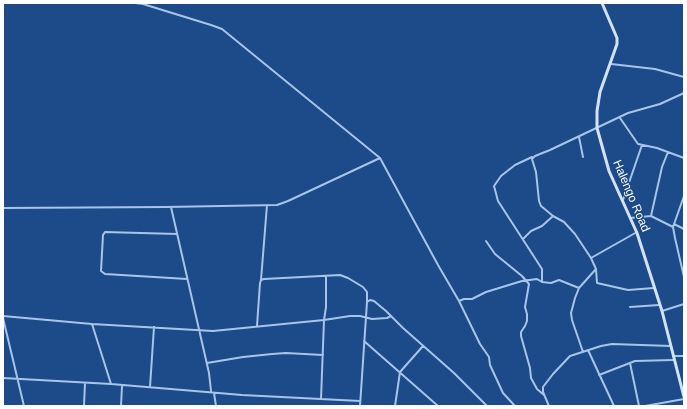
<!DOCTYPE html>
<html>
<head>
<meta charset="utf-8">
<style>
  body { margin:0 }
  #map { position:relative; width:687px; height:409px; overflow:hidden; background:#1d4a88; font-family:Arial,sans-serif }
  canvas { display:block }
  .frame { position:absolute; inset:0; border:4px solid #fff; pointer-events:none }
</style>
</head>
<body>
<div id="map">
<canvas width="687" height="409"></canvas>
<div class="frame"></div>
</div>
<script>
const g = document.querySelector('canvas').getContext('2d');
g.lineJoin = 'round';
function poly(rows) {
  const path = new Path2D();
  for (const r of rows) {
    path.moveTo(r[0], r[1]);
    for (let i = 2; i < r.length; i += 2) path.lineTo(r[i], r[i + 1]);
  }
  return path;
}
function strokePath(path, color, width, dash) {
  g.strokeStyle = color;
  g.lineWidth = width;
  g.lineCap = dash ? 'butt' : 'round';
  g.setLineDash(dash || []);
  g.stroke(path);
}
function label(font, color, halo, rows, align = 'center') {
  g.font = font + ' Arial,sans-serif';
  g.lineWidth = 3;
  g.setLineDash([]);
  g.textBaseline = 'middle';
  g.strokeStyle = halo;
  g.fillStyle = color;
  for (const [text, x, y, turn = 0] of rows) {
    g.save();
    g.translate(x, y);
    g.rotate((+turn || 0) * Math.PI / 180);
    g.textAlign = isNaN(turn) ? turn : align;
    if (halo) g.strokeText(text, 0, 0);
    g.fillText(text, 0, 0);
    g.restore();
  }
}
strokePath(poly([
  [135,3,143,4,211,25,222,29,380,158,438,265,459,301,480,344,489,357,490,365,503,393,515,406],
  [611,64,655,69,684,77],
  [620,118,638,144,657,148,684,158],
  [579,137,583,157],
  [532,157,515,165,501,176,494,186,498,201,542,269,542,282],
  [684,196,673,227,675,238,684,277],
  [623,200,642,145],
  [171,207,209,373,211,391],
  [3,208,166,207,277,205,288,201,380,158],
  [651,216,662,167,668,152],
  [630,218,651,216,673,227],
  [674,224,684,229],
  [177,234,105,232,103,235,101,271,105,274,187,279],
  [523,239,531,231,542,226,553,216],
  [486,241,495,254,522,276,529,284,525,307,527,314,527,321,525,326,521,332,521,336,530,368,531,378,537,389,544,395],
  [591,258,637,232],
  [261,280,267,205],
  [654,288,628,290,597,283,596,269,591,258,575,234,564,222,553,216,541,206,539,201,536,172,532,159,535,156,550,150,628,113,660,104,684,93],
  [459,301,464,299,472,299,486,292,522,281,537,279,542,282,551,283,559,280,579,288],
  [367,302,370,300,374,301,386,311,403,328,454,373,487,406],
  [630,307,659,305],
  [662,311,684,304],
  [3,316,92,324,213,331,324,320,350,316,360,316,372,319,387,318,391,316],
  [3,318,24,406],
  [92,324,111,384],
  [257,326,260,283,261,280,264,279,340,275,348,278,363,287,367,292,367,302,360,406],
  [364,341,438,406],
  [588,350,614,406],
  [583,352,572,320,571,313,575,298,579,288,596,269],
  [673,356,684,356],
  [207,363,243,357,272,354,286,353,323,355],
  [630,363,639,406],
  [599,375,635,361,673,360],
  [3,378,111,384,242,395,360,401],
  [150,387,154,327],
  [214,393,216,406],
  [321,399,324,320,326,307,326,276],
  [84,406,85,383],
  [121,406,122,386],
  [395,406,400,372,423,346],
  [549,406,543,392,543,387,553,374,570,356,601,346,612,344,671,346],
  [645,406,684,399]
]), '#a6c5eb', 2);
strokePath(poly([
  [602,3,617,38,617,44,600,92,597,111,597,128,609,171,637,233,662,311,684,397]
]), '#d2e2f9', 3);
label('12px', '#fff', '#1d4a88', [
  ["Halengo Road",631,196,67]
]);
</script>
</body>
</html>
